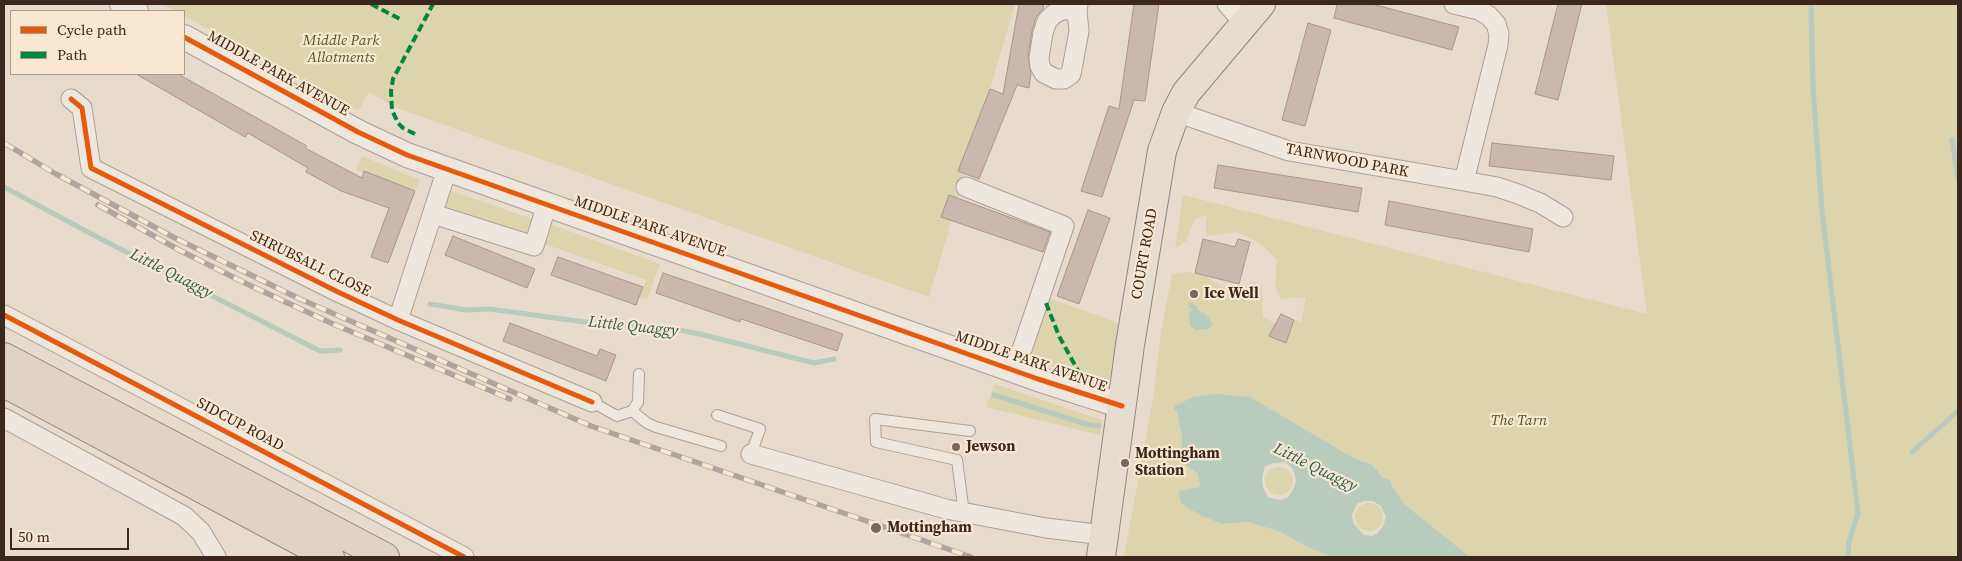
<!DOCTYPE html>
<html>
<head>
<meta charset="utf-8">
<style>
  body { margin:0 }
  #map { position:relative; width:1962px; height:561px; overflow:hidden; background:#e7dbcc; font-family:"Source Serif 4",serif }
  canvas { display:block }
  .frame { position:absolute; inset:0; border:5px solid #3b271c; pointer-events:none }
  .legend { position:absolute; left:10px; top:10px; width:175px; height:65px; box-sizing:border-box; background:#f8e7d1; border:1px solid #ac9a89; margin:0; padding:6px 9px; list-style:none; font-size:15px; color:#3b271c }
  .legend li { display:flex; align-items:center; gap:10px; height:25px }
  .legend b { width:25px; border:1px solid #ac9a89 }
  .scale { position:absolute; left:10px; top:528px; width:119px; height:22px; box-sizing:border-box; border:2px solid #3b271c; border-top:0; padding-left:6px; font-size:15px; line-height:18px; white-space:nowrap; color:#3b271c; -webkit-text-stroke:4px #f8e7d1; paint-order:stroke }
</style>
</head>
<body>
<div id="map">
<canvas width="1962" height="561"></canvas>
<div class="frame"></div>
<ul class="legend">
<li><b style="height:6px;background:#e8590c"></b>Cycle path</li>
<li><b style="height:6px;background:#00873e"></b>Path</li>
</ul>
<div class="scale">50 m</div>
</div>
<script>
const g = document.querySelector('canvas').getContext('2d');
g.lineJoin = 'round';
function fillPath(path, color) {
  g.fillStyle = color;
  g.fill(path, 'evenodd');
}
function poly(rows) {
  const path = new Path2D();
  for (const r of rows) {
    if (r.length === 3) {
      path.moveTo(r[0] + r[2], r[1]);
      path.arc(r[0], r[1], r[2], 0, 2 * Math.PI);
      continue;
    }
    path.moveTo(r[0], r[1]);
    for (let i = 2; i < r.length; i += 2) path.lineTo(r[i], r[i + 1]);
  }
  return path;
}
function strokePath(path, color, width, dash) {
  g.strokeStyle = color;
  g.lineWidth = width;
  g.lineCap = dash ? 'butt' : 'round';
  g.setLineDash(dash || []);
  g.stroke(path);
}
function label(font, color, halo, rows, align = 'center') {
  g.font = font + ' "Source Serif 4",serif';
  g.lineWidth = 4.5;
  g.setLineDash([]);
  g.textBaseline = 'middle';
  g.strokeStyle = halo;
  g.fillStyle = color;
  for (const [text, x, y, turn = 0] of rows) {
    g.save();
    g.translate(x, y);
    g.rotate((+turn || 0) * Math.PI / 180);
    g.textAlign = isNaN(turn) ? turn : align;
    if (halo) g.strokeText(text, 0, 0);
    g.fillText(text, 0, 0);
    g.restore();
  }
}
fillPath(poly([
  [161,4,1015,4,929,297,397,108,369,92,358,111,184,16,184,11,175,11],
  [1606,4,1958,4,1958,557,1470,557,1404,504,1392,486,1390,480,1381,477,1379,472,1371,464,1357,460,1250,397,1178,405,1174,409,1177,410,1182,437,1181,460,1198,474,1200,488,1222,524,1248,522,1278,531,1310,548,1332,557,1124,557,1153,398,1161,332,1172,274,1189,272,1207,277,1230,292,1254,282,1262,290,1263,317,1276,324,1281,314,1301,322,1306,298,1293,297,1281,300,1275,285,1277,260,1260,243,1237,232,1206,236,1206,215,1194,220,1186,241,1175,249,1183,195,1647,314],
  [415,144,939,330,998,352,996,353,413,147],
  [362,156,420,180,415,191,356,170],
  [451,191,533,219,530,231,519,238,449,213,445,203],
  [552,225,660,264,647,299,640,297,646,280,545,244],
  [1049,298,1123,325,1113,378,1103,383,1036,361,1032,353],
  [995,384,1102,420,1100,435,986,407],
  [1279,481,14],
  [1369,517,14]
]), '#dbd4ad');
fillPath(poly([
  [1195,309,1206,314,1213,325,1208,329,1196,330,1190,326,1189,312],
  [1216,394,1250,397,1357,460,1371,464,1379,472,1381,477,1390,480,1392,486,1404,504,1470,557,1332,557,1310,548,1278,531,1248,522,1222,524,1198,514,1181,503,1180,498,1179,491,1200,487,1198,474,1181,461,1182,437,1177,411,1174,409,1175,406,1193,397],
  [1285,462,1293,469,1296,481,1293,490,1288,497,1282,500,1274,499,1268,497,1263,487,1262,478,1265,466,1273,463],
  [1373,501,1381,506,1386,517,1383,526,1378,533,1372,536,1364,535,1353,523,1352,514,1357,504,1364,501]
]), '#b8cbbd');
strokePath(poly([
  [1811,4,1813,89,1822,211,1858,513,1849,542,1848,557],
  [1952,140,1958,178],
  [4,187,99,238,320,351,340,350],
  [430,304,466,310,490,309,592,323,663,327,700,334,814,363,834,359],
  [1191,305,1195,309],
  [994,395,1086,424,1099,426],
  [1912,452,1958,411]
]), '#b8cbbd', 5);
const building = poly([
  [1019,4,1044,4,1043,9,1036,17,1032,31,1028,56,1031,73,1029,88,1017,85,979,179,958,171,990,89,1003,94,1019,4],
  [1134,4,1159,4,1145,101,1134,100,1102,197,1081,191,1109,106,1119,109,1134,4],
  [1337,4,1372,4,1459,27,1452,50,1334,18,1337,4],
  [1558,4,1582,4,1558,100,1535,94,1558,4],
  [1308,23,1331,30,1305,126,1282,120,1308,23],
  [136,74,178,74,307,146,305,148,362,178,364,171,415,191,388,263,371,257,389,208,341,191,306,172,308,168,248,133,245,137,136,74],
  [1492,143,1614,156,1611,180,1489,166,1492,143],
  [1218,165,1362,188,1358,212,1214,188,1218,165],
  [949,195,1050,232,1043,252,941,217,949,195],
  [1389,201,1533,229,1529,252,1385,225,1389,201],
  [1088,210,1110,218,1079,304,1057,296,1088,210],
  [453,236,535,269,527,288,445,255,453,236],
  [1203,239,1235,247,1238,239,1250,242,1239,284,1195,273,1203,239],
  [558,257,643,287,636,305,551,275,558,257],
  [663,273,843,334,837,351,741,319,740,322,656,293,663,273],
  [1281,314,1294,320,1286,343,1269,336,1281,314],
  [510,323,597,356,600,349,616,355,606,381,503,341,510,323]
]);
fillPath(building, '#cbb8ad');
strokePath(building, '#a7968b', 1);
const service = poly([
  [592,402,617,416,632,411,638,402,639,374],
  [632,411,647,423,656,427,721,446],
  [717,415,760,429,751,454],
  [964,513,957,460,876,442,875,419,970,431]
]);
const minor = poly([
  [1227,4,1244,23],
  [1077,12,1064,9,1054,14,1047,21,1043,33,1039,58,1040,66,1044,73,1056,79,1064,79,1071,74,1079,31,1077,12,1078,4],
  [71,99,82,108,91,168,338,292,398,320,592,402],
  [1176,112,1289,151,1464,181,1498,45,1499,34,1496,24,1489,16,1479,10,1454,4],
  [1464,181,1497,187,1518,194,1540,203,1563,217],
  [966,187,1064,226,1015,370],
  [433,214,534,246,547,204],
  [4,315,464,557],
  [398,320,447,169],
  [4,418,184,516,201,532,216,557],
  [751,454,946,509,1046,528,1104,535]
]);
const tertiary = poly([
  [122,4,136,11],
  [184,37,358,132,407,155,1038,379,1122,406]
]);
const primary = poly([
  [1101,557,1130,345,1162,151,1176,112,1186,93,1261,4]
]);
const trunk = poly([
  [4,357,385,557],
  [4,383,330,557]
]);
strokePath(service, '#aca096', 12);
strokePath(minor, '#aca096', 21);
strokePath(tertiary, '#aca096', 26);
strokePath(primary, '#91867c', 30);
strokePath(trunk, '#91867c', 30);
strokePath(service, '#eee7de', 10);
strokePath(minor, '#eee7de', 19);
strokePath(tertiary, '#eee7de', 24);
strokePath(primary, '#e6dccf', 28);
strokePath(trunk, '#e0d3c6', 28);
const rail = poly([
  [4,143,56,174,175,238,300,299,591,426,971,557],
  [98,205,181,251,247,284,331,323,510,399]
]);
strokePath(rail, '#ada59e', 5.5);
strokePath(rail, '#f8e7d1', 4, [11]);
strokePath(poly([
  [371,4,400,19],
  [415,134,403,128,398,123,392,110,391,91,393,79,433,4],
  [1046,303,1059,336,1082,378]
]), '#00873e', 4, [8, 4]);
strokePath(poly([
  [184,37,358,132,407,155,1038,379,1122,406],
  [71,99,82,108,91,168,338,292,398,320,592,402],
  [4,315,464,557]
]), '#e8590c', 5);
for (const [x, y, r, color] of [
  [1194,294,5,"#77665a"],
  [956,447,5,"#77665a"],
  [1125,463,5,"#77665a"],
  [876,528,6,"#77665a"]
]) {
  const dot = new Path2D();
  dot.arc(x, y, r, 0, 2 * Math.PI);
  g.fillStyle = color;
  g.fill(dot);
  strokePath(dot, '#f8e7d1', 2);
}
label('italic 15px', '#545921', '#f8e7d1', [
  ["Middle Park",341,41],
  ["Allotments",341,58],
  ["The Tarn",1519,421]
]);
label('15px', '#3b271c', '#f8e7d1', [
  ["MIDDLE PARK AVENUE",278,74,29],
  ["TARNWOOD PARK",1347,161,11],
  ["MIDDLE PARK AVENUE",650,227,19],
  ["COURT ROAD",1145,254,-80],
  ["SHRUBSALL CLOSE",310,264,26],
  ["MIDDLE PARK AVENUE",1031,362,19],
  ["SIDCUP ROAD",240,425,28]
]);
label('bold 15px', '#3b271c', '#f8e7d1', [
  ["Ice Well",1204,294],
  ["Jewson",966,447],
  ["Mottingham",1135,454],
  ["Station",1135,471],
  ["Mottingham",887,528]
], 'left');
label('italic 16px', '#2a5c52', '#f8e7d1', [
  ["Little Quaggy",171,274,27],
  ["Little Quaggy",633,327,6],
  ["Little Quaggy",1315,468,26]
]);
</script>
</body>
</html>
